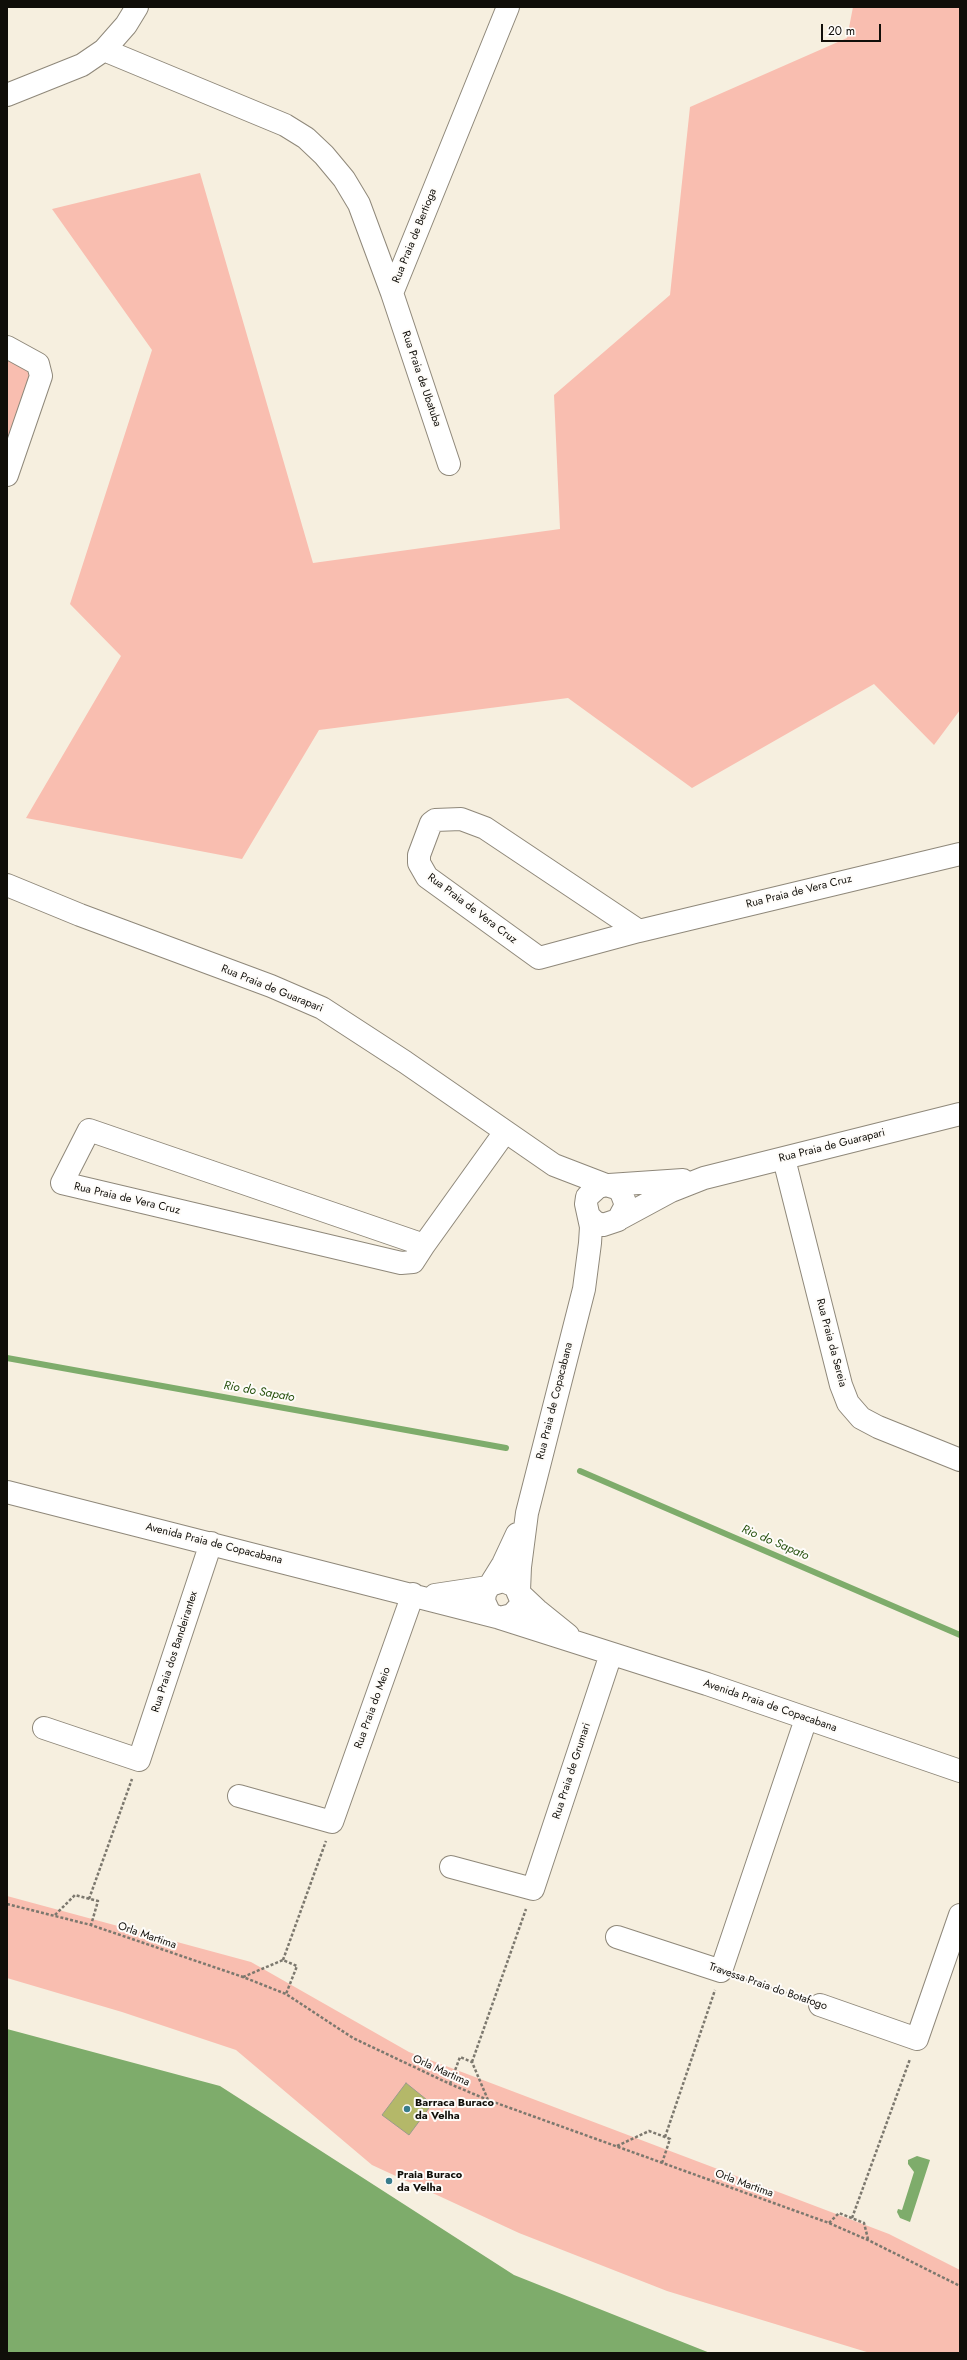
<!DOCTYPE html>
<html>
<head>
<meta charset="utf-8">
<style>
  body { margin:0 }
  #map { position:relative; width:967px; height:2360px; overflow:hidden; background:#f6efdf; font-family:Jost,sans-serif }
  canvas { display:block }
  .frame { position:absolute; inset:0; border:8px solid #100e09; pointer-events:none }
  .scale { position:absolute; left:821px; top:24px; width:60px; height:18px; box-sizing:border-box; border:2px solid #100e09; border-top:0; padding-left:5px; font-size:12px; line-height:14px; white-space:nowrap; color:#100e09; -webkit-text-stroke:3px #fefcf9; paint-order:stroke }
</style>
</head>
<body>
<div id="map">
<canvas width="967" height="2360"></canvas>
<div class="frame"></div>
<div class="scale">20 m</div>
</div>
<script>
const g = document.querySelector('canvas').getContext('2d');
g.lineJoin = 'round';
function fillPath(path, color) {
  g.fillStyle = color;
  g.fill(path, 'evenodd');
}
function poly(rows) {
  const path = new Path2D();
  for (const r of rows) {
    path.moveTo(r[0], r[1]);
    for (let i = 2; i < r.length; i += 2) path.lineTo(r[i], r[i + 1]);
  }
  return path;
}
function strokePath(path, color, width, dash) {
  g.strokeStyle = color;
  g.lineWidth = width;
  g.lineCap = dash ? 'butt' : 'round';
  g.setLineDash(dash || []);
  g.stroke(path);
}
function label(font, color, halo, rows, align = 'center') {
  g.font = font + ' Jost,sans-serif';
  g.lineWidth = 4;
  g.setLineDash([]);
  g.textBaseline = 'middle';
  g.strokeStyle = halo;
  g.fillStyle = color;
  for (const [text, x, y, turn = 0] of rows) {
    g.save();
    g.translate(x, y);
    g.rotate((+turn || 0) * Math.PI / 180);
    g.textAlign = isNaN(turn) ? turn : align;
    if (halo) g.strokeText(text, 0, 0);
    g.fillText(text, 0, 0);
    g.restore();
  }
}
fillPath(poly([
  [853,7,960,7,960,710,934,745,874,684,692,788,568,698,319,730,242,859,26,818,121,656,70,604,152,350,52,209,200,173,313,563,560,529,554,395,670,295,690,107,847,38],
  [7,358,34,372,7,446],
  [7,1896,251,1962,409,2052,889,2234,960,2270,960,2353,870,2353,667,2291,519,2233,372,2165,236,2050,122,2012,7,1978]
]), '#f9beb0');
fillPath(poly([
  [7,2029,220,2086,514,2275,710,2353,7,2353],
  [917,2156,930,2160,910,2222,900,2218,897,2212,898,2209,902,2210,914,2172,908,2164,908,2160]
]), '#7eac6b');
strokePath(poly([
  [7,1358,506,1448],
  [580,1471,960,1635]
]), '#7eac6b', 6);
const building = poly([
  [406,2083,432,2104,409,2135,382,2115,406,2083]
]);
fillPath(building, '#b4b869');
strokePath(building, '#9a9c8c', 1);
const minor = poly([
  [104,50,285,125,306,138,324,155,344,179,359,204,392,293,449,464],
  [7,95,82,65,104,50,126,25,137,7],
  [392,293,508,7],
  [7,347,38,364,41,376,7,475],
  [7,885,80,915,271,986,322,1008,405,1062,554,1165,606,1185],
  [639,931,539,958,427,877,419,863,419,855,431,823,435,820,461,819,485,828,639,931,960,854],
  [784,1159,841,1385,848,1403,861,1418,878,1427,960,1460],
  [609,1185,683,1180],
  [621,1218,671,1191,704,1178,960,1114],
  [424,1245,413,1262,401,1263,62,1183,89,1130,424,1245,505,1132],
  [7,1492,497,1617],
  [490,1585,503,1581,515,1586,521,1600,520,1606,512,1615,500,1618,490,1614,484,1601,485,1593,503,1564,517,1534],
  [519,1591,520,1567,527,1513,584,1289,590,1243,591,1227,586,1204,587,1197,598,1187,606,1185,616,1188,621,1192,626,1205,618,1220,603,1225,595,1222,589,1216],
  [520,1594,537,1610,568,1635],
  [435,1595,488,1587],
  [500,1618,707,1684,960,1771],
  [44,1728,139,1760,211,1543],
  [239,1796,332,1822,413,1594],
  [451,1867,533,1889,611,1654],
  [617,1937,721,1971,806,1719],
  [820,2005,917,2039,960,1915]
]);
strokePath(minor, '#8f887a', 24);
strokePath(poly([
  [89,1899,132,1779],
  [7,1904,91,1925,243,1977,286,1994,353,2038,450,2084,488,2100,829,2223,868,2240,960,2286],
  [55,1915,75,1895,98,1901,91,1925],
  [283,1960,326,1841],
  [243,1977,283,1960,297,1966,286,1994],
  [741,1978,801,1998],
  [472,2062,526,1909],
  [450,2084,460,2057,472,2062,488,2100],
  [665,2137,715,1990],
  [617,2146,649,2131,665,2137,670,2139,662,2163],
  [852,2218,910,2059],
  [829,2223,839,2213,864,2223,868,2239]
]), '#7c786e', 2.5, [3, 2]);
strokePath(minor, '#fff', 22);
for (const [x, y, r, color] of [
  [407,2109,4,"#387c8b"],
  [389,2181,4,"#387c8b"]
]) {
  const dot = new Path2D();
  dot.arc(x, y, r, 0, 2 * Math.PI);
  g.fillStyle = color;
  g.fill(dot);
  strokePath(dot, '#fefcf9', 1.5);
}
label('11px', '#100e09', '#fefcf9', [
  ["Rua Praia de Bertioga",415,236,-68],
  ["Rua Praia de Ubatuba",421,379,71],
  ["Rua Praia de Vera Cruz",799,892,-14],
  ["Rua Praia de Vera Cruz",472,909,37],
  ["Rua Praia de Guarapari",272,989,22],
  ["Rua Praia de Guarapari",832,1146,-14],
  ["Rua Praia de Vera Cruz",127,1199,13],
  ["Rua Praia da Sereia",831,1343,75],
  ["Rua Praia de Copacabana",555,1401,-76],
  ["Avenida Praia de Copacabana",214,1544,14],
  ["Rua Praia dos Bandeirantex",175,1652,-72],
  ["Avenida Praia de Copacabana",770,1706,19],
  ["Rua Praia do Meio",373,1708,-70],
  ["Rua Praia de Grumari",572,1771,-72],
  ["Orla Martima",147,1936,19],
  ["Travessa Praia do Botafogo",768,1987,19],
  ["Orla Martima",441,2071,24],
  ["Orla Martima",744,2184,20]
]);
label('bold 11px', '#100e09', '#fefcf9', [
  ["Barraca Buraco",415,2103],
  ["da Velha",415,2116],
  ["Praia Buraco",397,2175],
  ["da Velha",397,2188]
], 'left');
label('italic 12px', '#26510e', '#fefcf9', [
  ["Rio do Sapato",259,1392,10],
  ["Rio do Sapato",775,1543,23]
]);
</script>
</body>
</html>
